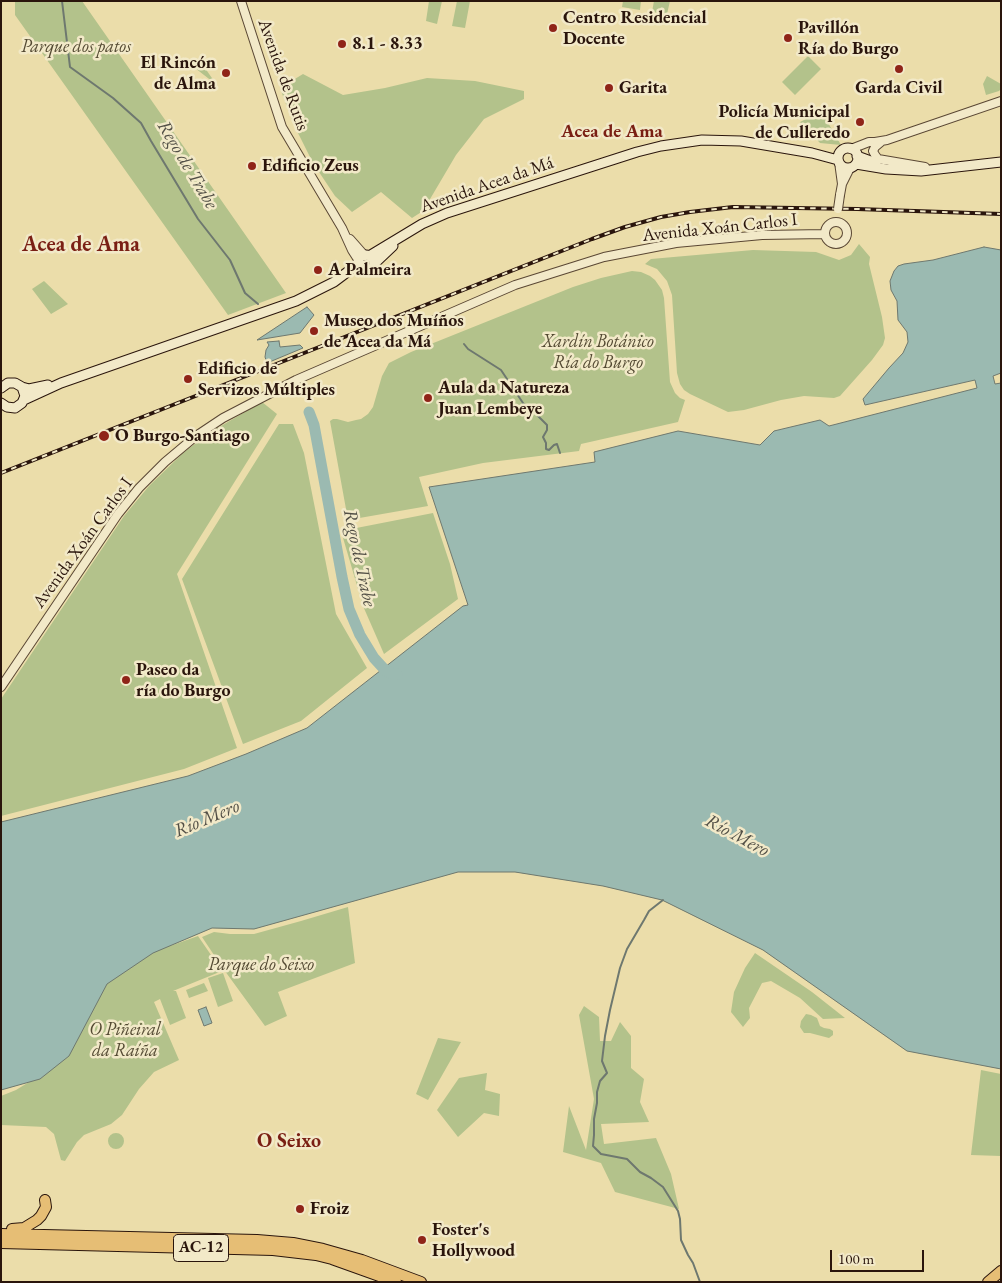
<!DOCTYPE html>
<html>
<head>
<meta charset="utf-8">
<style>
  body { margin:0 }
  #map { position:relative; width:1002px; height:1283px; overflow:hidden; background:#ebddaa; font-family:"EB Garamond",serif }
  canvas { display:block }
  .frame { position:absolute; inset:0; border:2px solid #2a150c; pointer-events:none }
  .scale { position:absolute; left:830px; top:1250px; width:94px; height:22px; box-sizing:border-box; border:2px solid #2a150c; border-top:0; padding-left:6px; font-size:15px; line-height:18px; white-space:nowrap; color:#2a150c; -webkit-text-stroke:4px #f2e9c8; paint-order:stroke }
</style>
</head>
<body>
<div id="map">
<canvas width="1002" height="1283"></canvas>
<div class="frame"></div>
<div class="scale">100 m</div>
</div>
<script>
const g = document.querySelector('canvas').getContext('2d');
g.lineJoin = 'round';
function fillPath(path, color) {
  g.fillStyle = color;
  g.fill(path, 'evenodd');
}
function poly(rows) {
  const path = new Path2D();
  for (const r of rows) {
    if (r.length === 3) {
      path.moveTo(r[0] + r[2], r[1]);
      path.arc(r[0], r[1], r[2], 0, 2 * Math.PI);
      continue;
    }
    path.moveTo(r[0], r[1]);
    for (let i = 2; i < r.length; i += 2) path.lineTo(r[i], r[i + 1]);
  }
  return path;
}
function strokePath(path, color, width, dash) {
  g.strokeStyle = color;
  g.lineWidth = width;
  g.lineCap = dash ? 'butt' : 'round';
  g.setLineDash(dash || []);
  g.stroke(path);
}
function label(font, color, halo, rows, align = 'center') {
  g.font = font + ' "EB Garamond",serif';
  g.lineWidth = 5;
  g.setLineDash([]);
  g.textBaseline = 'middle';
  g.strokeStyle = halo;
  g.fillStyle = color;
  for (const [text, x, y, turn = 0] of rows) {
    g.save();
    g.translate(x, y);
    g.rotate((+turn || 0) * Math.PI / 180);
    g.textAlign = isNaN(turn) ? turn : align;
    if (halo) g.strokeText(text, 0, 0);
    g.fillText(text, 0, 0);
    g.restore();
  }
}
fillPath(poly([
  [15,1,82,1,286,293,228,315,15,15],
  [429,1,442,1,437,24,426,21],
  [457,1,470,1,465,28,452,26],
  [623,1,641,1,640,10,622,7],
  [654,1,670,1,667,14,652,12],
  [808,56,821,69,795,95,782,82],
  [198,58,214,81,213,82,195,68],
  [303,74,343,95,385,88,427,78,475,81,524,91,524,99,484,119,456,155,423,211,412,218,381,192,352,212,335,196,313,163,293,123,280,88],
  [987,76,1001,84,1001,89,999,91,986,95,983,84],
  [822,111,827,121,841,145,820,143,800,122],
  [859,244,870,257,869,264,882,317,885,338,883,345,872,360,840,396,834,398,804,396,781,400,744,410,728,412,690,394,684,390,680,384,677,373,672,295,667,281,657,269,645,264,651,259,753,250,816,252,839,260,851,255],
  [632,271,641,272,650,276,655,280,662,290,664,298,670,382,675,393,680,398,685,400,678,422,581,444,579,451,483,463,419,477,428,506,348,520,330,421,333,419,337,419,348,422,356,420,361,419,368,414,373,407,382,376,389,363,411,352,573,287,601,278],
  [44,281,68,304,51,314,32,289],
  [262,402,277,414,177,574,237,748,184,769,1,816,1,699,124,516,149,486,183,453,209,433],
  [279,424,293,424,304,453,336,614,367,668,301,721,243,744,182,579],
  [433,513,450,564,458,599,384,654,363,606,341,531],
  [491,805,1001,1069,907,1051,763,950,662,900,603,886,515,872,458,872,254,929,212,928,170,946,198,936,222,971,173,991,176,991,186,1018,170,1025,160,999,154,1002,179,1060,154,1072,139,1089,122,1115,111,1124,84,1135,77,1142,65,1161,61,1160,54,1134,46,1127,1,1125,1,1096,16,1090,29,1082,1,1090,1,980],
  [348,907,355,963,278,992,287,1016,265,1026,222,967,202,937,214,932,230,934,254,934,301,921],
  [755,953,812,992,845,1018,823,1019,800,998,771,981,762,983,749,1008,750,1018,743,1027,731,1012,734,992,745,968],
  [223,973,233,1001,218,1007,208,978],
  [204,983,208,991,189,998,186,990],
  [584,1006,599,1017,600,1041,611,1041,620,1022,631,1036,631,1068,644,1079,640,1102,649,1122,601,1124,604,1144,656,1138,671,1174,679,1209,615,1192,601,1163,563,1152,569,1106,586,1150,594,1099,579,1015],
  [806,1014,811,1015,817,1018,820,1026,824,1028,830,1029,833,1031,833,1035,829,1038,810,1033,804,1033,800,1027,801,1021],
  [438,1038,461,1042,428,1100,416,1094],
  [981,1070,1001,1074,1001,1156,971,1155],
  [487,1073,485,1090,500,1094,499,1116,484,1113,458,1137,437,1110,459,1078],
  [116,1141,8]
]), '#b3c28b');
const water = poly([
  [984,247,1001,250,1001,373,993,376,995,384,1001,383,1001,1069,907,1051,763,950,662,900,603,886,515,872,458,872,254,929,212,928,153,953,107,984,69,1056,40,1079,1,1090,1,822,188,776,246,754,307,728,463,606,468,605,429,487,595,462,594,452,678,431,760,445,774,431,820,420,829,426,977,388,975,380,865,405,863,399,889,368,903,353,908,342,907,332,898,320,897,301,891,290,890,281,894,271,898,266,904,264,933,260,984,247],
  [307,307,314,315,300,333,257,340,307,307],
  [279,341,280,347,300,345,303,348,267,363,265,357,266,350,269,345,267,342,279,341],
  [206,1007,212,1023,204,1026,198,1010,206,1007]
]);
fillPath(water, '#9bbab1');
strokePath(water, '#6e786f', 1);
strokePath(poly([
  [62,1,70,67,113,98,141,123,151,141,198,219,230,260,245,293,258,304],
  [464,344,468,349,501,370,525,406,535,413,547,425,547,430,543,437,546,443,546,449,549,450,554,445,557,444,560,453],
  [663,900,649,911,644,920,627,949,620,968,610,1010,605,1036,602,1061,607,1073,600,1081,597,1092,597,1103,594,1119,594,1135,593,1146,601,1154,627,1159,640,1172,651,1178,663,1187,678,1211,680,1219,681,1240,688,1255,693,1263,700,1282]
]), '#6e786f', 2);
strokePath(poly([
  [309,412,314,425,342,577,349,609,360,635,374,658,385,670,393,674,397,674]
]), '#9bbab1', 11);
const tertiary = poly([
  [241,1,282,127,342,228,352,250,359,261],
  [881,142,875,147,873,151,875,155,878,159,925,167],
  [851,149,869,142,875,142,887,140,1001,101],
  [839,162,842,184,840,195],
  [842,184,850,168],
  [836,233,11],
  [350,239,365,256],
  [1,687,118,514,139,488,165,462,196,436,223,418,296,380,515,285,604,257,676,243,762,235,825,234]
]);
const secondary = poly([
  [848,158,10],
  [857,156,876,163],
  [856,164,886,169,921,171,1001,162],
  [366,263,8],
  [369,256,422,224,447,213,637,152,661,146,702,140,741,141,812,153,838,160],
  [374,264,393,246],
  [22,387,29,389,48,385],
  [1,388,8,383,15,383,22,387,25,396,22,403,15,408,7,407,1,403],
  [24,400,61,383,296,301,334,282,358,264]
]);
const trunk = poly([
  [12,1229,24,1228,37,1220,41,1216,46,1207,45,1200],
  [1,1234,257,1240,293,1243,323,1249,362,1260,421,1282],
  [1,1243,273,1250,316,1255,332,1259,396,1282],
  [988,1282,1001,1271]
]);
strokePath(tertiary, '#5a4734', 10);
strokePath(secondary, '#2a150c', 11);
strokePath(trunk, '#2a150c', 12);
strokePath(tertiary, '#f2e9c8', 8);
strokePath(secondary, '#f2e9c8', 9);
strokePath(trunk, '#e6be75', 10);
const rail = poly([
  [1,473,592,239,625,227,661,217,690,212,733,207,857,209,1001,214]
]);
strokePath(rail, '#2a150c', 4);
strokePath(rail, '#f2e9c8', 2, [5.5]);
const tertiaryBridge = poly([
  [838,209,840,195]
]);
strokePath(tertiaryBridge, '#5a4734', 10, []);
strokePath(tertiaryBridge, '#f2e9c8', 8);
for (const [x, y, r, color] of [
  [553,28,5,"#8f2418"],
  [788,38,5,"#8f2418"],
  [342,44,5,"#8f2418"],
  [899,69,5,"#8f2418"],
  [226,73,5,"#8f2418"],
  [609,88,5,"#8f2418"],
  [860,122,5,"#8f2418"],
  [252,166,5,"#8f2418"],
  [318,270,5,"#8f2418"],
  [314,331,5,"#8f2418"],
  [188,379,5,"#8f2418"],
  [428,398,5,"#8f2418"],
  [104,436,6,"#8f2418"],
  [126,680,5,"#8f2418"],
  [300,1209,5,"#8f2418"],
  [422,1240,5,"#8f2418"]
]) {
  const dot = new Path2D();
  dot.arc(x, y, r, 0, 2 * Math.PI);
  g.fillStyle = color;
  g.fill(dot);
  strokePath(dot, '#f2e9c8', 2);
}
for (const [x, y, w] of [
  [201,1248,55]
]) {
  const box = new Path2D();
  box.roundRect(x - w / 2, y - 13.5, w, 27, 4);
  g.fillStyle = '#f2e9c8';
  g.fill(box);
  strokePath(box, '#2a150c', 1);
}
label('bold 16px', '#2a150c', null, [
  ["AC-12",201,1248]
]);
label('bold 18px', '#2a150c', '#f2e9c8', [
  ["Centro Residencial",563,18],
  ["Docente",563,39],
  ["Pavillón",798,28],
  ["Ría do Burgo",798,49],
  ["8.1 - 8.33",352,44],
  ["El Rincón",216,63,"right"],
  ["de Alma",216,84,"right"],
  ["Garita",619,88],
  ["Garda Civil",899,88,"center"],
  ["Policía Municipal",850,112,"right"],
  ["de Culleredo",850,133,"right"],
  ["Edificio Zeus",262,166],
  ["A Palmeira",328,270],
  ["Museo dos Muíños",324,321],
  ["de Acea da Má",324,342],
  ["Edificio de",198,369],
  ["Servizos Múltiples",198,390],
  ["Aula da Natureza",438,388],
  ["Juan Lembeye",438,409],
  ["O Burgo-Santiago",115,436],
  ["Paseo da",136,670],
  ["ría do Burgo",136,691],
  ["Froiz",310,1209],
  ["Foster's",432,1230],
  ["Hollywood",432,1251]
], 'left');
label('italic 18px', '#534932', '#f2e9c8', [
  ["Parque dos patos",76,47],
  ["Xardín Botánico",598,342],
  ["Ría do Burgo",598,363],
  ["Parque do Seixo",261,965],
  ["O Piñeiral",125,1030],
  ["da Raíña",125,1051]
]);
label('18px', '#2a150c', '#f2e9c8', [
  ["Avenida de Rutis",283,75,70],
  ["Avenida Acea da Má",487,185,-19],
  ["Avenida Xoán Carlos I",720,228,-6],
  ["Avenida Xoán Carlos I",83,543,-54]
]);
label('bold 19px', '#7a1f14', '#f2e9c8', [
  ["Acea de Ama",612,132]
]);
label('italic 19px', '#524f46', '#f2e9c8', [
  ["Rego de Trabe",187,165,59],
  ["Rego de Trabe",359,558,78],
  ["Río Mero",207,819,-23],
  ["Río Mero",737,836,28]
]);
label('bold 20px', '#7a1f14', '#f2e9c8', [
  ["O Seixo",289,1142]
]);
label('bold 22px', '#7a1f14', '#f2e9c8', [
  ["Acea de Ama",81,245]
]);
</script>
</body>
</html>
